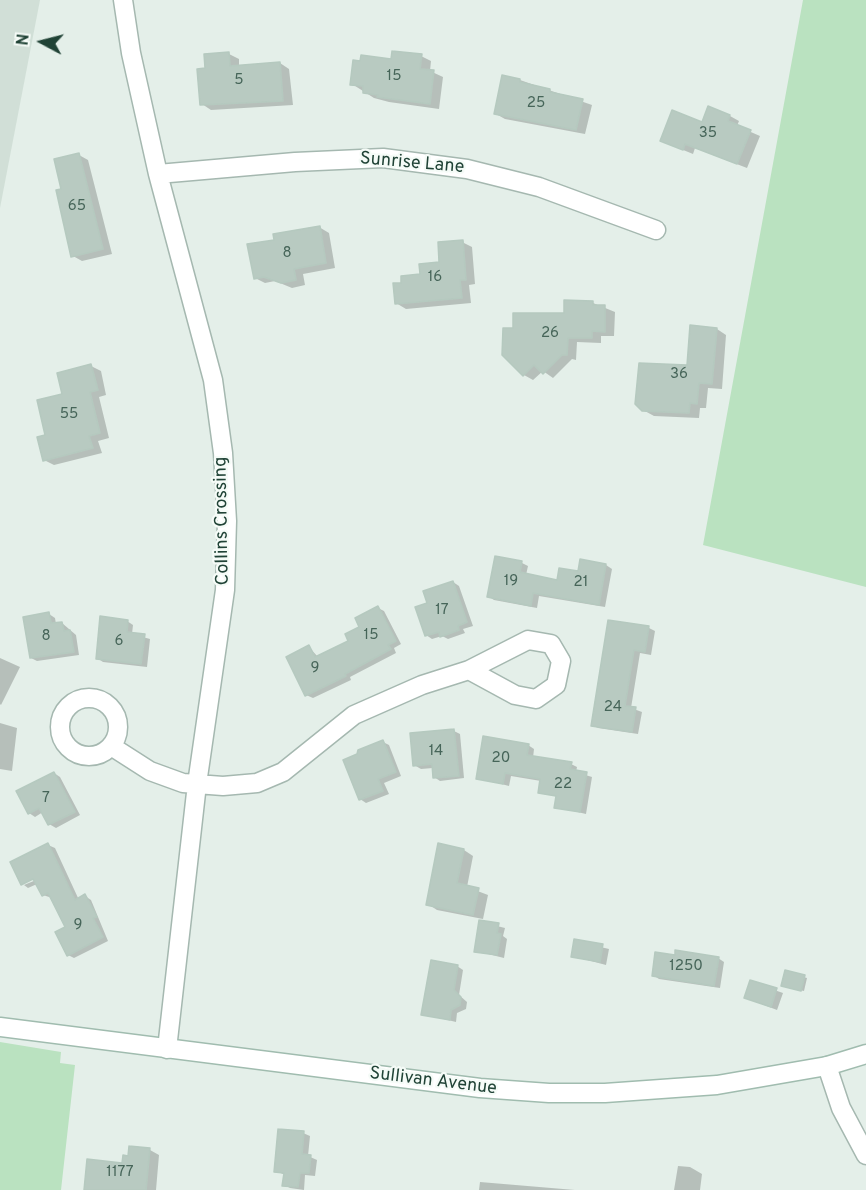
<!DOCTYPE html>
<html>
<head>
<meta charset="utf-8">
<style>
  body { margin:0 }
  #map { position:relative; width:866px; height:1190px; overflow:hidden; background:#e4efe9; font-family:Overpass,sans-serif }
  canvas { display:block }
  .north { position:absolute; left:12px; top:12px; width:60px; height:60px; -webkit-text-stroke:4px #f5fbf7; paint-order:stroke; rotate:277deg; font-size:16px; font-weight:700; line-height:24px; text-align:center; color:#204336 }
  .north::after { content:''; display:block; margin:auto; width:21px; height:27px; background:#204336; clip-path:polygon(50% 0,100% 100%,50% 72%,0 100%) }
</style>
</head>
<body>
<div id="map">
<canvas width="866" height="1190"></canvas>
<div class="north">N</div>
</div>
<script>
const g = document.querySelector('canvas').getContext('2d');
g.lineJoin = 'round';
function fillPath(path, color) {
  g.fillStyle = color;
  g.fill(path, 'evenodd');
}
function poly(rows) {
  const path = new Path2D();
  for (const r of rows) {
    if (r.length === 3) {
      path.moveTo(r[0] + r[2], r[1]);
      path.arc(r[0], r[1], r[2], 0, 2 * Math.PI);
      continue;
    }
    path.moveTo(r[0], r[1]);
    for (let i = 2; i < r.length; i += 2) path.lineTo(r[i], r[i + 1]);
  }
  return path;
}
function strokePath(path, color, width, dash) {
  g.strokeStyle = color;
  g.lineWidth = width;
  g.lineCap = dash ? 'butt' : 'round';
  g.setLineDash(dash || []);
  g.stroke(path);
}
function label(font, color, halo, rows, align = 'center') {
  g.font = font + ' Overpass,sans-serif';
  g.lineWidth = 4.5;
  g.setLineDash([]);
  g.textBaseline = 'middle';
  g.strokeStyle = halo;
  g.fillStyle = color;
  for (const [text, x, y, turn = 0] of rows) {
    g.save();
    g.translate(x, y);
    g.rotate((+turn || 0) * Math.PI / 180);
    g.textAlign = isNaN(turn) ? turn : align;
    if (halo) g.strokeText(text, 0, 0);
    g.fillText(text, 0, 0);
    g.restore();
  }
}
fillPath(poly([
  [0,0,40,0,0,208]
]), '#d1dfd7');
fillPath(poly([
  [803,0,866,0,866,587,703,545],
  [0,1042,61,1052,60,1063,75,1065,61,1190,0,1190]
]), '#bae2c0');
fillPath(poly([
  [229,54,239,59,239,67,280,63,289,69,293,105,211,110,202,104,207,70],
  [421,56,431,61,430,71,443,77,439,109,389,102,374,98,352,84,392,61],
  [520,80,592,105,585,134,505,119,496,114],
  [730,116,739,121,737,126,760,136,747,168,695,148,693,154,671,145,703,123],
  [79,155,88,160,112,254,82,261,73,256,63,190],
  [319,227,329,233,335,268,303,274,305,285,292,288,275,281,265,283,255,278,276,241],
  [462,242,472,247,475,284,469,285,471,303,406,309,396,303,403,284,441,264],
  [593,303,615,312,614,336,601,336,601,343,577,342,576,360,572,359,553,378,543,371,533,380,524,375,514,330],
  [692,327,717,329,726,335,722,389,708,388,706,408,700,408,699,418,654,416,643,410,688,367],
  [91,366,101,371,106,395,99,397,109,438,98,441,102,453,54,465,44,460,47,436,63,395],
  [496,558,522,563,528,566,526,575,558,581,606,565,612,569,605,607,539,596,537,608,494,600,488,596],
  [453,582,459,586,473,626,463,629,465,633,448,639,442,636,432,639,426,635,429,604],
  [378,608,384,611,401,644,394,648,396,653,350,677,351,680,313,698,306,695,309,647,318,657,350,641],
  [49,614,55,618,56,624,62,623,76,635,79,655,37,661,31,658],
  [127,621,133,625,132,634,150,639,147,667,103,662,97,658],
  [609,621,649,628,655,631,651,655,640,653,631,708,642,712,638,734,598,728,592,725],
  [0,658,20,667,1,705,0,704],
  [0,723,17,728,12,771,0,769],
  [454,731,460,734,464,778,440,781,434,777,433,768,421,769,414,765],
  [383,742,389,745,401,776,384,783,389,794,366,803,360,799],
  [528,745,534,749,533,758,571,764,577,767,576,772,592,777,586,814,556,807,558,797,539,792,541,781,511,776,509,786,478,778],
  [54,773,60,777,80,815,56,828,49,824,43,812,35,817,29,813],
  [48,845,55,848,79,900,85,896,91,900,108,941,74,958,68,955,67,927,52,898,43,895,37,884,28,888,24,885,41,878,39,875,22,884],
  [464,850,473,856,467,887,488,895,483,919,437,910,428,904],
  [481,922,505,928,503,936,507,939,504,958,476,951],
  [575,941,609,949,606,965,572,956],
  [676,956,718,958,724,962,720,988,659,979,653,975],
  [457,966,463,970,459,995,467,1002,466,1009,457,1013,456,1022,423,1014],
  [786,972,807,978,804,991,786,987],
  [751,982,783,993,777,1010,746,998],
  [303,1133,310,1136,308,1156,317,1160,315,1176,305,1175,304,1190,290,1188,284,1185,285,1175,276,1171],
  [130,1148,150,1150,159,1155,156,1190,89,1190,123,1165,129,1157],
  [678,1166,690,1167,702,1174,700,1190,674,1190],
  [480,1182,575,1190,578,1190,479,1190]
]), '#0003');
const building = poly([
  [392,51,422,54,420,69,434,70,430,104,377,97,378,95,363,93,363,86,350,85,353,60,360,61,361,55,391,59,392,51],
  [229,52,230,66,280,62,283,101,200,105,197,69,205,68,204,54,229,52],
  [502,75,520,79,520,82,550,89,550,92,583,99,576,130,494,114,502,75],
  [708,106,730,115,728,121,751,130,737,164,685,144,683,150,660,141,672,110,702,122,708,106],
  [79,153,103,249,71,257,56,190,61,189,54,159,79,153],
  [320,226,326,263,294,269,296,280,281,283,264,277,254,279,247,244,274,240,273,234,320,226],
  [463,240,466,280,460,280,462,298,395,304,393,283,401,283,401,276,420,274,419,264,439,262,438,242,463,240],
  [564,300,593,301,593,305,605,305,605,332,592,331,592,338,568,338,567,355,562,355,543,374,534,365,523,376,502,355,503,328,513,328,513,313,564,313,564,300],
  [690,325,717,328,712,384,699,383,697,404,690,403,689,413,642,411,635,404,639,363,687,365,690,325],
  [91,364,98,390,90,392,100,433,89,436,93,448,43,461,37,437,45,435,37,400,62,394,57,373,91,364],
  [495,556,522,561,520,572,557,580,559,568,578,571,580,559,606,564,599,605,533,593,531,606,487,597,495,556],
  [453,581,467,622,458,626,459,630,440,637,439,632,425,636,415,607,427,603,423,591,453,581],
  [378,606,396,641,388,645,391,649,345,674,346,676,305,696,286,657,309,645,315,657,348,641,345,634,359,627,355,618,378,606],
  [49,612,51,623,62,622,64,631,70,630,74,652,30,658,23,617,49,612],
  [100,616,128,620,127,632,145,634,141,664,96,659,100,616],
  [608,620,649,626,645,652,634,650,631,668,625,706,636,707,632,732,591,726,608,620],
  [454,729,459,776,433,778,432,764,413,766,410,733,454,729],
  [483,736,529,744,527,755,572,762,570,769,587,772,580,812,554,808,556,796,538,793,540,779,505,773,503,784,476,779,483,736],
  [383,740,396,772,378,779,383,791,359,800,343,760,357,754,358,750,383,740],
  [54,772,75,812,48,825,39,808,28,814,16,791,54,772],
  [48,843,75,900,85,894,97,917,93,918,103,937,67,956,55,932,65,927,48,893,42,896,33,879,21,885,10,862,48,843],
  [438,843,464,849,457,883,479,888,473,915,426,905,438,843],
  [479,920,499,923,497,933,501,934,497,955,474,952,479,920],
  [574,939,603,944,600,962,571,957,574,939],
  [675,950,719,957,714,986,652,976,655,952,675,955,675,950],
  [431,960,458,965,454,990,461,997,460,1005,451,1010,450,1020,421,1015,431,960],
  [785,970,805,975,801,991,781,986,785,970],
  [750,980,777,988,771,1007,744,998,750,980],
  [278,1129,304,1131,302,1154,311,1155,309,1173,300,1173,298,1187,282,1186,284,1173,274,1172,278,1129],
  [129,1146,150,1148,146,1190,84,1190,87,1159,122,1163,123,1155,128,1156,129,1146]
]);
fillPath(building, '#b8cac1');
strokePath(building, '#b5c9bf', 1.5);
const minor = poly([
  [123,0,131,53,158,174,213,380,223,453,227,521,225,590,197,784,167,1049],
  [158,174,295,162,383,158,467,169,539,187,656,230],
  [89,727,29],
  [111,746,150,771,183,783,223,786,257,783,283,772,354,715,422,685,469,670,528,640,551,644,561,661,556,685,536,699,515,695,469,670]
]);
const tertiary = poly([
  [827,1066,841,1108,866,1155]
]);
const secondary = poly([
  [0,1027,480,1088,549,1093,605,1093,717,1085,827,1066,866,1054]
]);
strokePath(minor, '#a5b8b0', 21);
strokePath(tertiary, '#a5b8b0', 21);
strokePath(secondary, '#a0bcaf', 21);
strokePath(minor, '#fff', 18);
strokePath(tertiary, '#fff', 18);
strokePath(secondary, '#fff', 18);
label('15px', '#466559', null, [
  ["15",394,77],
  ["5",239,81],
  ["25",536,104],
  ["35",708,134],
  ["65",77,207],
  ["8",287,254],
  ["16",435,278],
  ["26",550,334],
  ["36",679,375],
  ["55",69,415],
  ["19",511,582],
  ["21",581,583],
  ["17",442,611],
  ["15",371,636],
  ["8",46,637],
  ["6",119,642],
  ["9",315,669],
  ["24",613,708],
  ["14",436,752],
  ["20",501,759],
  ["22",563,785],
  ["7",46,799],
  ["9",78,926],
  ["1250",686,967],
  ["1177",120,1173]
]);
label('18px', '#204336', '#f5fbf7', [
  ["Sunrise Lane",412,164,5],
  ["Collins Crossing",223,521,-91],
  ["Sullivan Avenue",433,1082,7]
]);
</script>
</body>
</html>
